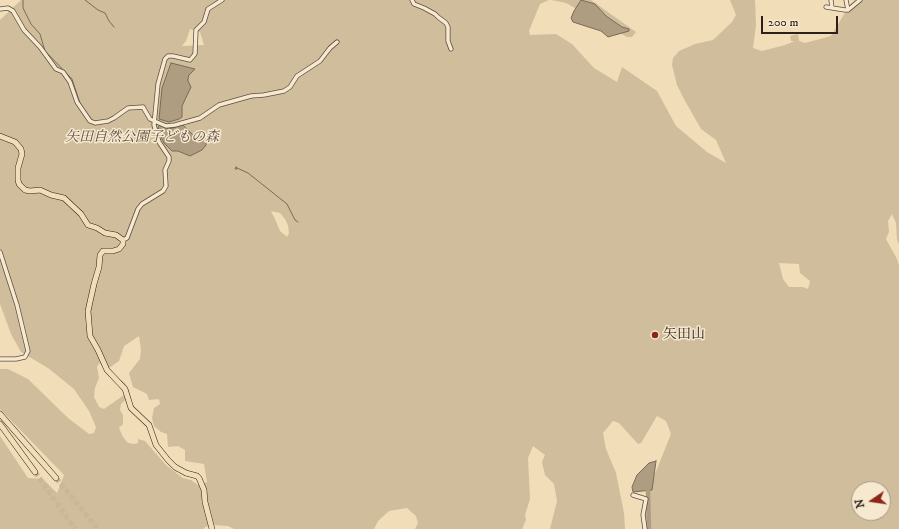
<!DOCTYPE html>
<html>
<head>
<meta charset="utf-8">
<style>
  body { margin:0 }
  #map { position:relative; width:899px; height:529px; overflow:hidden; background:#f1ddb7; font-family:"IM FELL DW Pica",serif }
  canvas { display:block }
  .north { position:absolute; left:851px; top:481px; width:40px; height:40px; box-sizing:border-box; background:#f6e9d0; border:1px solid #a59986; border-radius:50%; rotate:257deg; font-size:11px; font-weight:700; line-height:16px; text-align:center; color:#2c2018 }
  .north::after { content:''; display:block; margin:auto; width:14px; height:18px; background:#8f2418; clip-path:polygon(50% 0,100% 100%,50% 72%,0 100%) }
  .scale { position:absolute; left:761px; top:16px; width:77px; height:18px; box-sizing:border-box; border:2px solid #2c2018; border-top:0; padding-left:5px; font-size:12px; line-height:14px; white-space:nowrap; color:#2c2018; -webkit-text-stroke:3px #f6e9d0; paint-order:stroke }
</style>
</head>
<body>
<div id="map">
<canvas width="899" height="529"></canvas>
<div class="north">N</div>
<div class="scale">200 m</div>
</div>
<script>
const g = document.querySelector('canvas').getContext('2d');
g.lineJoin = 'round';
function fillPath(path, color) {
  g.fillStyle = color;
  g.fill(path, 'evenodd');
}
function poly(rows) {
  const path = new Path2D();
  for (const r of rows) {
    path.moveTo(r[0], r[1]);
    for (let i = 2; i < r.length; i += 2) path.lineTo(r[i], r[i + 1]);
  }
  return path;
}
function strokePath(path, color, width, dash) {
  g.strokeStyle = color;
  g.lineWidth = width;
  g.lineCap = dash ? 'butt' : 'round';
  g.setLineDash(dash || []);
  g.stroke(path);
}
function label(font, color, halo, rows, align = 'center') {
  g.font = font + ' "IM FELL DW Pica","Noto Serif JP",serif';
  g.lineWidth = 3;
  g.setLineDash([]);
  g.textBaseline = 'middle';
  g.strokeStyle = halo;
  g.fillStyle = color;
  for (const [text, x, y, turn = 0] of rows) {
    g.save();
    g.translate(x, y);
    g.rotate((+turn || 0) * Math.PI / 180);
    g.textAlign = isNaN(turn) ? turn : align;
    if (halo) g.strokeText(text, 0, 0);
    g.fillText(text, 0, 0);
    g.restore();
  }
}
fillPath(poly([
  [21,0,549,0,540,4,529,31,530,35,556,34,572,44,594,68,617,82,622,67,657,91,676,126,707,152,726,163,716,140,701,129,684,99,677,85,672,65,673,58,679,51,695,44,713,40,732,22,736,15,730,0,755,0,756,25,753,48,762,51,785,45,795,41,791,41,790,36,798,34,799,41,805,43,831,36,849,6,855,0,899,0,899,244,897,240,896,223,892,214,888,221,889,232,886,239,897,259,899,266,899,529,645,529,643,515,647,494,671,434,666,421,657,416,641,443,638,444,619,423,613,421,603,433,606,449,616,473,624,513,625,529,550,529,557,501,554,484,545,475,542,462,545,455,533,446,528,458,530,499,525,515,526,520,522,529,415,529,418,523,416,516,407,508,389,511,378,521,374,529,234,529,228,526,213,525,205,527,204,529,0,529,0,436,28,478,43,479,57,493,64,475,0,409,0,369,8,369,28,379,68,418,89,434,94,433,96,427,89,411,74,389,48,368,21,352,11,334,0,304,0,20],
  [190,29,200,32,204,45,182,46,186,41],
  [271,211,280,213,285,219,288,225,289,233,287,237,280,231,275,219],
  [779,263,799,264,800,273,810,281,808,289,803,287,789,287,783,279],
  [139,336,141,350,140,359,129,373,133,387,147,394,149,400,159,399,160,404,154,408,152,418,154,426,161,432,167,434,168,447,178,446,185,450,185,461,204,464,207,482,198,485,191,480,183,478,166,465,145,441,138,439,138,443,134,444,128,443,123,437,119,428,123,424,123,415,120,410,121,404,125,400,128,407,132,406,129,390,125,383,118,378,113,380,124,391,124,395,104,409,99,407,94,397,95,388,99,378,97,367,99,363,109,368,119,361,124,346],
  [859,489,883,489,883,513,859,513],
  [551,0,591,0,636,32,632,37,627,37,566,3]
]), '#d0bd9c');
const water = poly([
  [581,0,595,4,606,16,622,27,629,29,629,31,608,37,601,31,573,22,571,18,574,11,581,0],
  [171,63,195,69,189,75,188,78,188,81,191,87,182,106,182,117,179,119,169,122,159,119,162,88,171,63],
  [160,125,169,129,183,125,194,136,205,137,206,145,202,150,190,156,178,151,172,151,164,143,161,137,158,127,160,125],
  [656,461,652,490,633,492,632,487,637,475,649,463,656,461]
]);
fillPath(water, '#ae9d81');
strokePath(water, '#7a6b57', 1);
strokePath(poly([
  [23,0,23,8,31,24,40,34,45,51,72,79,80,103],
  [85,0,98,10,105,13,109,21,114,27],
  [83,108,92,120],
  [236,167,237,168,237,169,235,169,236,167],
  [237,168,248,173,287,204,295,220,298,222]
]), '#7a6b57', 1);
strokePath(poly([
  [648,491,649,529]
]), '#ae9d81', 4.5);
strokePath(poly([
  [35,472,75,529],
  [56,478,98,529]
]), '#cab797', 5, [5, 2.5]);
const minor = poly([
  [412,0,414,4,424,8,435,14,438,17,446,23,448,27,448,41,451,49],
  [831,0,832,8],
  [846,0,848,10],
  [826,7,845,10,848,10,860,0],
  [0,9,8,8,13,11,24,30,40,47,56,69,63,72,70,82,77,102,90,121,95,123,108,121,114,118,128,108,143,107,150,119,166,126,175,125,200,118,219,105,251,96,264,95,284,91,290,87,297,76,320,61,330,48,337,42],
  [123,240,127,238,138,209,142,204,163,191,166,186,165,170,169,161,169,157,159,142,154,125,158,84,165,59,168,56,173,56,190,60,195,54,196,30,204,22,208,9,222,0],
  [0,252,17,305,28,351,25,357,16,359,0,359],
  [633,495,646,499,643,515,645,529]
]);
const highway = poly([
  [0,136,15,142,21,149,22,154,18,168,18,180,19,184,25,190,30,191,40,190,51,195,64,198,81,214,88,225,97,228,105,233,116,235,123,240,123,244,119,249,113,251,103,251,100,255,99,267,94,284,88,311,90,336,98,350,107,370,125,389,131,408,149,425,156,445,168,460,175,467,186,473,197,476,199,478,204,490,205,502,212,529],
  [0,414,56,478],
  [0,424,35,472]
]);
strokePath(minor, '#5d4f40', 5);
strokePath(highway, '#2c2018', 6);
strokePath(minor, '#f6e9d0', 3.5);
strokePath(highway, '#f1ddb7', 5);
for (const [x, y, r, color] of [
  [655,335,4,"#8f2418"]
]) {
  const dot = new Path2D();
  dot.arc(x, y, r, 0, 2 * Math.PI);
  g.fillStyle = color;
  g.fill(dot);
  strokePath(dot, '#f6e9d0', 1.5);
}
label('italic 14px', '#5d4f40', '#f6e9d0', [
  ["矢田自然公園子どもの森",142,138]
]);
label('14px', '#2c2018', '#f6e9d0', [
  ["矢田山",663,335]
], 'left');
</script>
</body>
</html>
